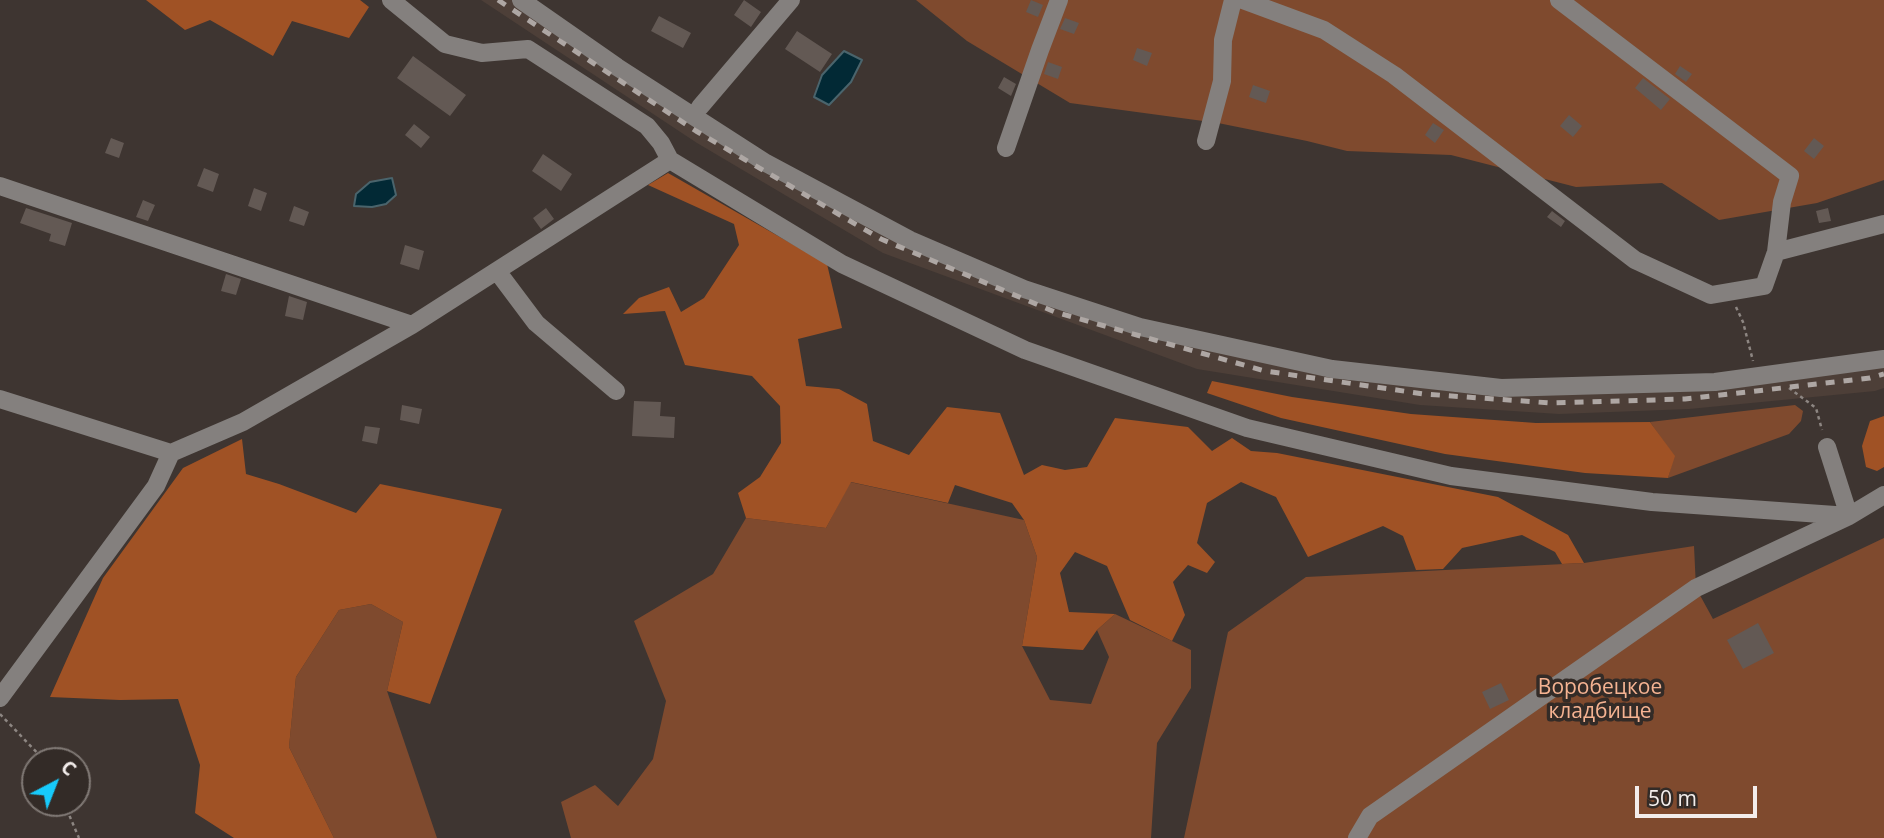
<!DOCTYPE html>
<html>
<head>
<meta charset="utf-8">
<style>
  body { margin:0 }
  #map { position:relative; width:1884px; height:838px; overflow:hidden; background:#3e3531; font-family:"Open Sans",sans-serif }
  canvas { display:block }
  .north { position:absolute; left:21px; top:747px; width:70px; height:70px; box-sizing:border-box; background:#332b27; border:2px solid #807975; border-radius:50%; rotate:42deg; font-size:19px; font-weight:700; line-height:28px; text-align:center; color:#f3edeb }
  .north::after { content:''; display:block; margin:auto; width:24px; height:32px; background:#17cafb; clip-path:polygon(50% 0,100% 100%,50% 72%,0 100%) }
  .scale { position:absolute; left:1635px; top:786px; width:122px; height:32px; box-sizing:border-box; border:4px solid #f3edeb; border-top:0; padding-left:9px; font-size:21px; line-height:24px; white-space:nowrap; color:#f3edeb; -webkit-text-stroke:5px #332b27; paint-order:stroke }
</style>
</head>
<body>
<div id="map">
<canvas width="1884" height="838"></canvas>
<div class="north">С</div>
<div class="scale">50 m</div>
</div>
<script>
const g = document.querySelector('canvas').getContext('2d');
g.lineJoin = 'round';
function fillPath(path, color) {
  g.fillStyle = color;
  g.fill(path, 'evenodd');
}
function poly(rows) {
  const path = new Path2D();
  for (const r of rows) {
    path.moveTo(r[0], r[1]);
    for (let i = 2; i < r.length; i += 2) path.lineTo(r[i], r[i + 1]);
  }
  return path;
}
function strokePath(path, color, width, dash) {
  g.strokeStyle = color;
  g.lineWidth = width;
  g.lineCap = dash ? 'butt' : 'round';
  g.setLineDash(dash || []);
  g.stroke(path);
}
function label(font, color, halo, rows, align = 'center') {
  g.font = font + ' "Open Sans",sans-serif';
  g.lineWidth = 7;
  g.setLineDash([]);
  g.textBaseline = 'middle';
  g.strokeStyle = halo;
  g.fillStyle = color;
  for (const [text, x, y, turn = 0] of rows) {
    g.save();
    g.translate(x, y);
    g.rotate((+turn || 0) * Math.PI / 180);
    g.textAlign = isNaN(turn) ? turn : align;
    if (halo) g.strokeText(text, 0, 0);
    g.fillText(text, 0, 0);
    g.restore();
  }
}
fillPath(poly([
  [481,0,514,0,883,233,1194,344,1513,394,1884,365,1884,388,1875,391,1689,409,1559,414,1420,405,1197,369,883,253,697,143]
]), '#4d3f38');
fillPath(poly([
  [916,0,1884,0,1884,180,1817,203,1719,220,1662,183,1576,187,1451,155,1347,151,1307,141,1218,123,1070,103,967,41],
  [1795,405,1803,411,1801,421,1789,434,1668,478,1674,456,1650,422],
  [850,482,1024,520,1037,557,1022,646,1050,700,1091,704,1109,657,1097,630,1115,614,1191,650,1191,688,1157,743,1151,838,571,838,561,802,595,785,618,806,653,759,666,701,634,621,713,574,746,518,826,528],
  [1884,538,1884,838,1184,838,1228,632,1306,577,1584,563,1694,546,1696,588,1713,619],
  [371,604,403,622,387,691,437,838,334,838,289,747,296,677,339,610]
]), '#7f4a2e');
fillPath(poly([
  [146,0,360,0,369,7,349,38,292,21,273,56,210,20,185,30],
  [668,173,827,264,842,328,798,339,806,386,839,389,867,404,873,441,909,455,947,407,1000,413,1024,475,1042,465,1065,470,1087,467,1115,418,1188,427,1212,451,1232,438,1251,451,1277,453,1498,497,1568,535,1584,563,1562,564,1555,552,1522,535,1462,548,1443,569,1416,570,1403,536,1383,526,1308,557,1276,497,1241,482,1207,503,1197,543,1215,562,1207,573,1188,565,1173,582,1185,615,1172,641,1130,620,1107,566,1075,552,1060,573,1069,612,1115,614,1097,630,1083,650,1022,646,1037,557,1024,520,1012,503,955,485,948,503,851,482,826,528,746,518,738,493,760,477,781,443,780,406,752,376,685,365,665,311,623,314,639,298,669,287,681,312,704,298,739,245,734,224,648,185],
  [1212,381,1292,397,1411,414,1536,423,1650,422,1675,456,1668,478,1585,473,1445,454,1281,418,1207,393],
  [1884,416,1884,467,1877,471,1866,467,1862,446,1870,421],
  [242,439,246,474,279,484,356,513,380,484,502,509,430,704,387,691,403,622,371,604,339,610,296,677,289,747,334,838,234,838,195,813,200,765,178,699,120,700,50,697,103,578,183,468]
]), '#a05225');
const water = poly([
  [844,51,862,60,851,82,829,105,814,97,822,75,844,51],
  [392,178,396,195,386,204,372,207,354,206,356,194,370,182,392,178]
]);
fillPath(water, '#022935');
strokePath(water, '#4a646c', 2);
fillPath(poly([
  [744,0,761,12,751,27,734,15],
  [1031,0,1043,5,1038,17,1026,12],
  [659,16,691,33,683,48,651,31],
  [1065,18,1079,23,1074,34,1060,29],
  [797,31,832,54,820,72,785,49],
  [1137,48,1152,53,1147,66,1133,60],
  [413,56,466,95,450,116,397,78],
  [1048,62,1062,67,1058,79,1044,74],
  [1680,66,1692,74,1686,82,1675,74],
  [1004,77,1016,84,1011,96,998,88],
  [1643,78,1670,99,1661,110,1635,88],
  [1253,85,1270,91,1266,103,1249,97],
  [1569,115,1582,126,1573,137,1560,126],
  [1433,123,1444,130,1435,143,1425,135],
  [414,124,430,137,421,148,405,135],
  [111,138,124,143,119,158,105,153],
  [1814,138,1824,146,1814,159,1804,151],
  [543,154,572,174,561,191,532,171],
  [204,168,219,174,213,192,197,186],
  [254,188,267,193,261,211,248,206],
  [143,200,155,205,148,221,136,217],
  [294,206,309,212,304,226,289,221],
  [26,208,72,223,65,246,49,241,51,234,20,223],
  [546,208,554,219,541,229,533,218],
  [1828,208,1831,221,1819,223,1816,211],
  [1552,211,1565,221,1561,227,1547,217],
  [405,245,424,251,419,270,400,264],
  [226,274,241,279,236,295,221,291],
  [289,296,307,302,303,320,285,316],
  [634,401,661,402,660,416,675,417,674,438,632,436],
  [402,405,422,409,419,424,400,420],
  [365,426,380,428,377,444,362,441],
  [1758,623,1774,653,1743,669,1727,640],
  [1501,683,1509,700,1490,709,1482,692]
]), '#635954');
strokePath(poly([
  [1736,307,1743,322,1753,361],
  [1789,388,1816,408,1822,430],
  [0,714,45,761],
  [64,803,79,838]
]), '#8d8682', 2.5, [3.5, 3.5]);
strokePath(poly([
  [391,0,445,44,482,53,528,49,647,126,661,143,670,160],
  [521,0,617,67,766,163,910,240,1024,289,1140,327,1332,369,1501,388,1715,382,1884,359],
  [1243,0,1324,30,1394,75,1635,260,1711,295,1764,286,1776,252,1782,202,1790,176,1559,0],
  [700,107,791,0],
  [1206,141,1222,81,1223,40,1233,0],
  [1006,148,1040,50,1059,0],
  [0,186,412,325],
  [1776,252,1884,224],
  [497,271,536,323,616,391],
  [0,399,171,453,243,422,412,325,670,160,842,264,1025,350,1247,428,1451,476,1652,502,1849,516,1884,495],
  [0,698,156,486,171,453],
  [1357,838,1370,816,1696,588,1849,516,1827,447]
]), '#84807e', 18);
strokePath(poly([
  [498,0,696,131,881,239,1055,312,1265,371,1424,394,1551,403,1685,399,1870,378,1884,374]
]), '#aea7a4', 5, [9, 9]);
label('21px', '#f5b392', '#332b27', [
  ["Воробецкое",1600,688],
  ["кладбище",1600,712]
]);
</script>
</body>
</html>
